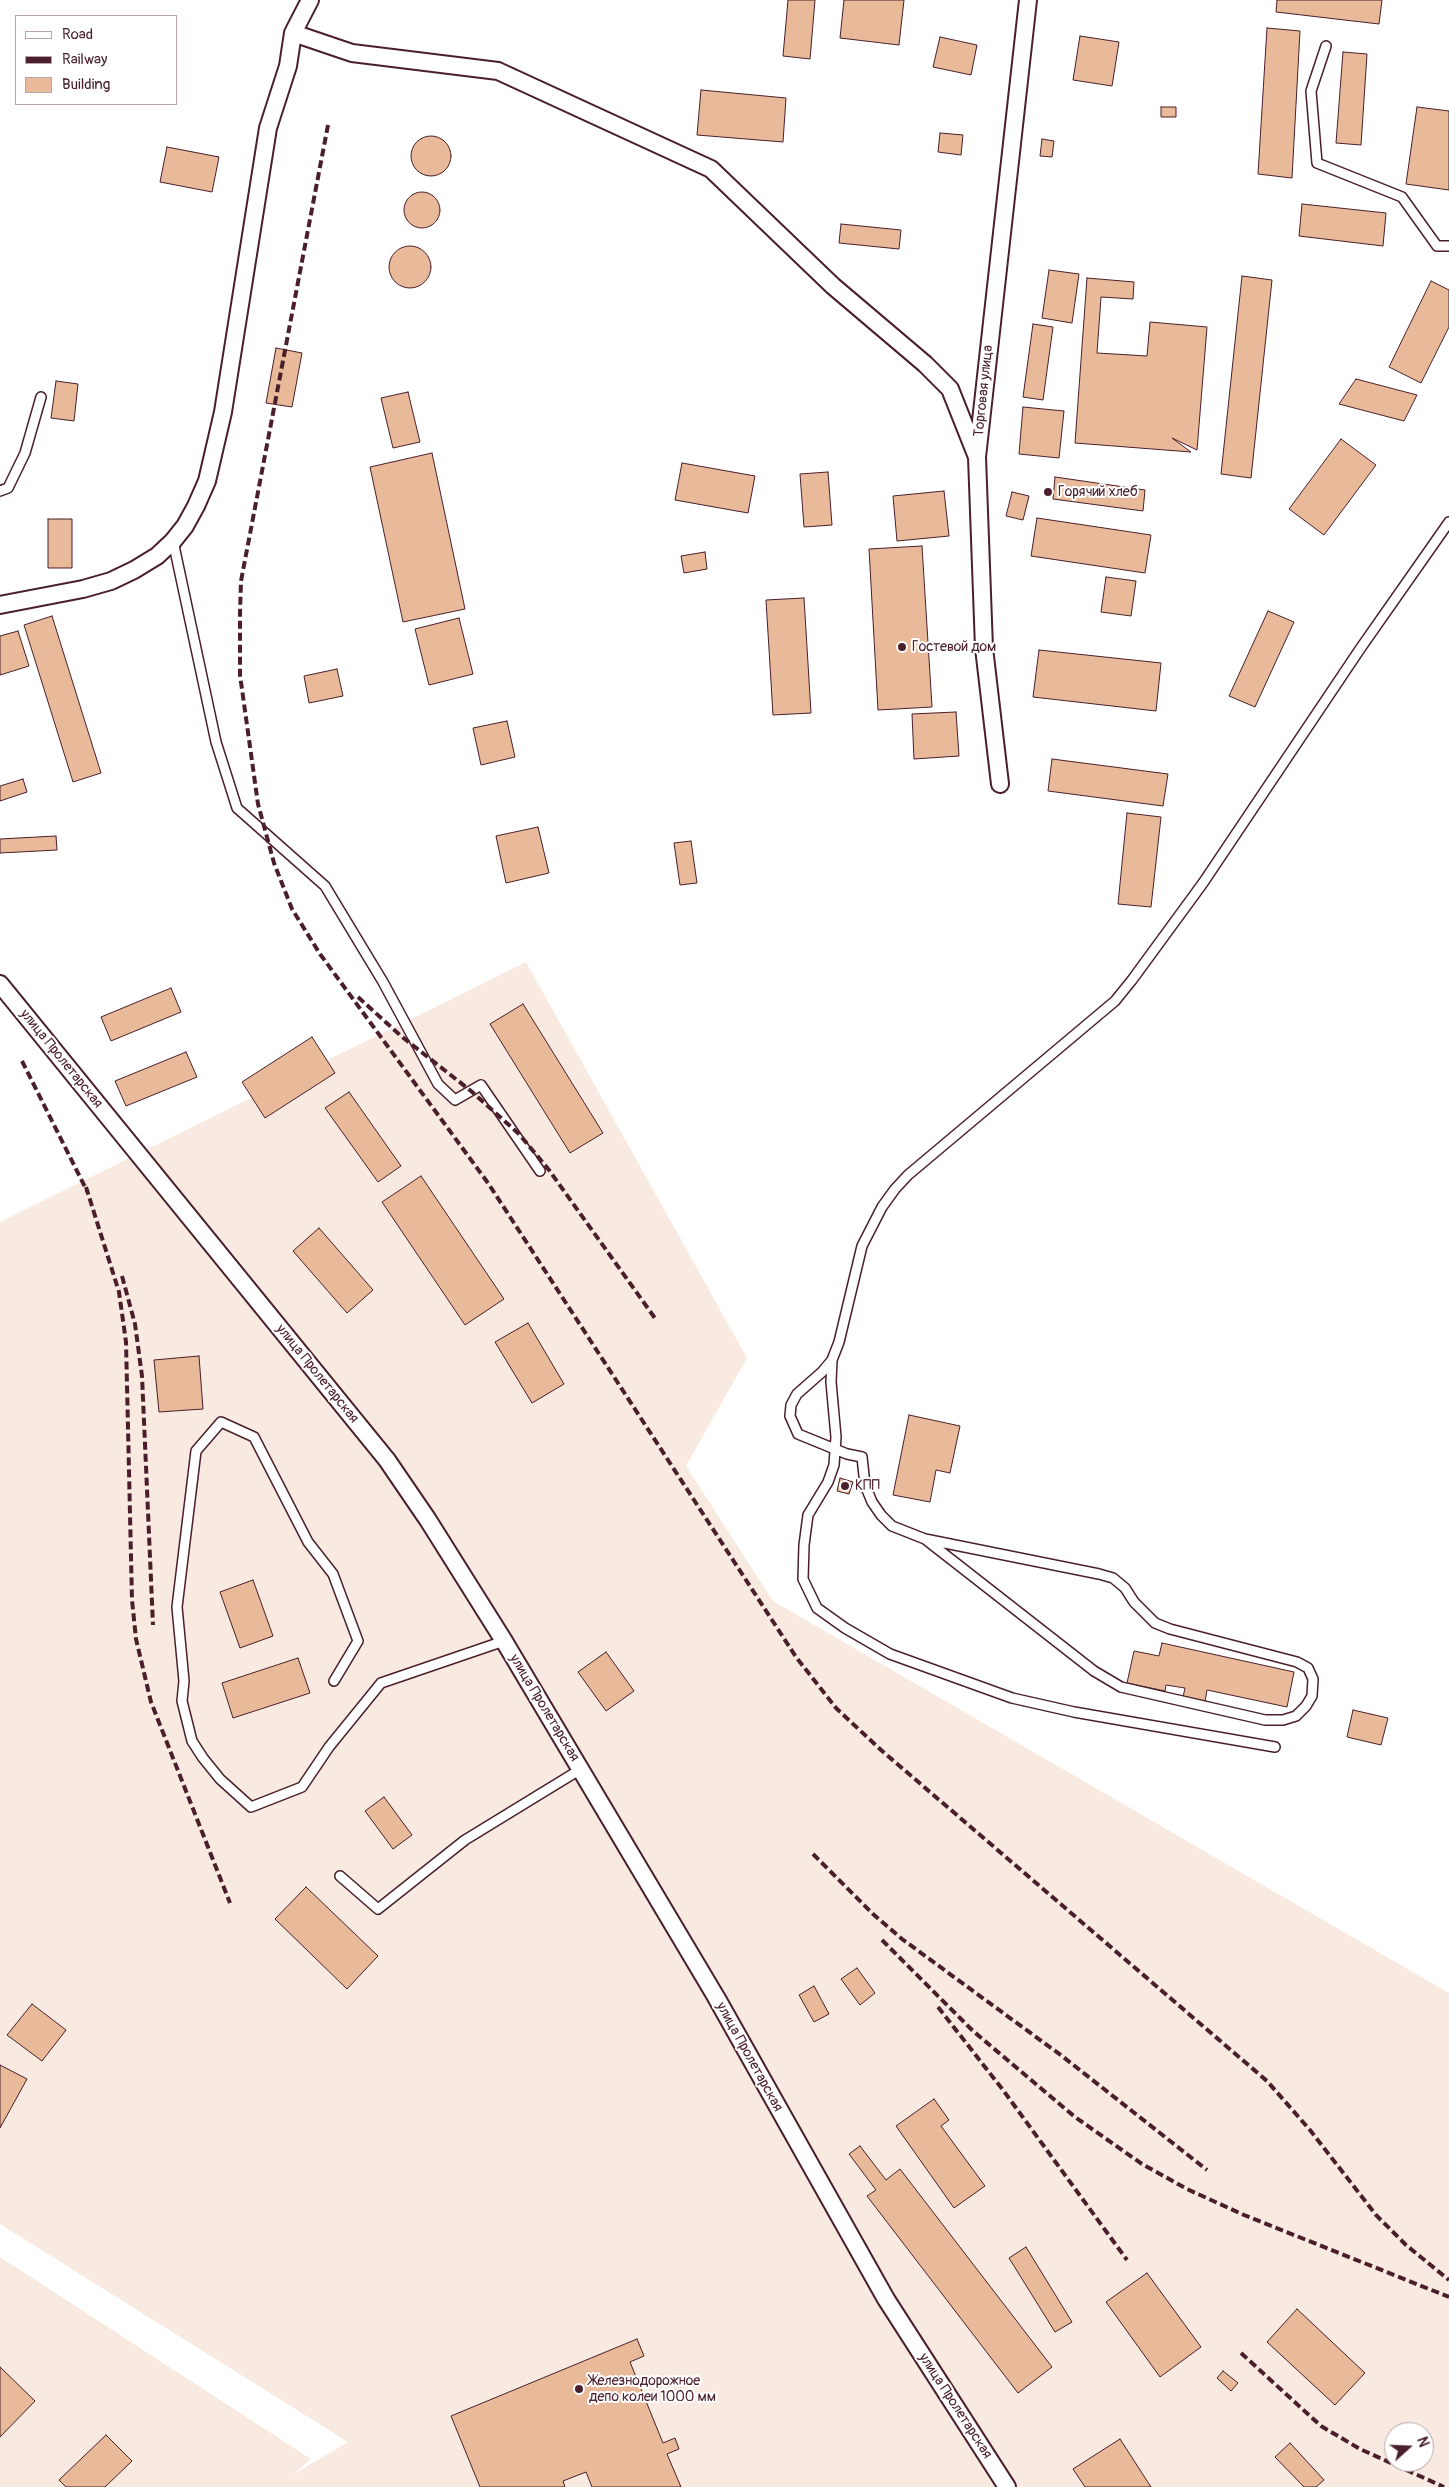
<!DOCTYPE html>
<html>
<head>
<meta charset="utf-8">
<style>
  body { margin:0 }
  #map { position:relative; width:1449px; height:2487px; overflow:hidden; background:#fff; font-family:Pangolin,sans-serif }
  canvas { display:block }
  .legend { position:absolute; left:15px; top:15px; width:162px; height:90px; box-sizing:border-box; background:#fff; border:1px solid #b7a5aa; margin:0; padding:6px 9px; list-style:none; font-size:15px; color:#4a1f2b }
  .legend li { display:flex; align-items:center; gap:10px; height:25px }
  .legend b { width:25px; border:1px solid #b7a5aa }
  .north { position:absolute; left:1384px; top:2422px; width:50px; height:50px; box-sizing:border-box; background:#fff; border:1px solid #b7a5aa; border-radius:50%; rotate:70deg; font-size:14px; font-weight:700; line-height:20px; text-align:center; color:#4a1f2b }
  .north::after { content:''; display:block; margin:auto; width:18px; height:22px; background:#4a1f2b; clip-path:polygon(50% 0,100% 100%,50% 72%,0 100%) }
</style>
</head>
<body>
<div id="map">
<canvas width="1449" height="2487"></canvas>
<ul class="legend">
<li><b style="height:6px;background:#fff"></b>Road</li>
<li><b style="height:6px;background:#4a1f2b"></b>Railway</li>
<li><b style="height:14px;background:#e9ba99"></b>Building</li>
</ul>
<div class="north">N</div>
</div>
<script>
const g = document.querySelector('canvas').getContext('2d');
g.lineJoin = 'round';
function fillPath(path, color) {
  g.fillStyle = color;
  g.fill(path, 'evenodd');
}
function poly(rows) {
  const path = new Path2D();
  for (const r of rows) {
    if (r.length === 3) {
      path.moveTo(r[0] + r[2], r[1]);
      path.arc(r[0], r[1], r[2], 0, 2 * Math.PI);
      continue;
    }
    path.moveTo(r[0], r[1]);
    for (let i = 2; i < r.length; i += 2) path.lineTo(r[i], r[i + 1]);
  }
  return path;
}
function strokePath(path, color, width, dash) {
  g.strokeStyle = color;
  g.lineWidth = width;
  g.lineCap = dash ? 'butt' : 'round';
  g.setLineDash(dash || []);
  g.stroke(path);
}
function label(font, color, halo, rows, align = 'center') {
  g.font = font + ' Pangolin,sans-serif';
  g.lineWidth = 4;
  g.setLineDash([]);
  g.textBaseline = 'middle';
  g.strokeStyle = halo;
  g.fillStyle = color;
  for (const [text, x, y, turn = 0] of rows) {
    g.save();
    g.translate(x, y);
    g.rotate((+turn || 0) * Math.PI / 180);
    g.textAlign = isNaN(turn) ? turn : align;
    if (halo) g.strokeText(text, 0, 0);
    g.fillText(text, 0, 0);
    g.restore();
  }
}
fillPath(poly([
  [526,962,747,1358,686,1466,773,1601,1449,1993,1449,2487,0,2487,0,2257,311,2459,292,2475,348,2442,0,2224,0,1222],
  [1394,2432,1424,2432,1424,2462,1394,2462]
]), '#f8eae0');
const building = poly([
  [788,0,815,0,810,59,783,56,788,0],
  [844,0,904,0,899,45,840,38,844,0],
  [1277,0,1382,0,1379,24,1276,12,1277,0],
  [1267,28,1300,31,1292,178,1258,174,1267,28],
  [1080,36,1119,42,1112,86,1073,80,1080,36],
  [940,37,977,45,971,75,933,67,940,37],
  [1343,52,1367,54,1361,145,1336,143,1343,52],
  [701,90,786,98,783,142,697,135,701,90],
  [1161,107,1176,107,1176,117,1161,117,1161,107],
  [1417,107,1449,111,1449,190,1406,184,1417,107],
  [940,133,963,135,961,155,938,152,940,133],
  [431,156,20],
  [1042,139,1054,141,1052,157,1040,156,1042,139],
  [167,147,219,157,212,192,160,182,167,147],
  [422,210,18],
  [1302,204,1386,213,1383,246,1299,236,1302,204],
  [841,224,901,230,899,249,839,243,841,224],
  [410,267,21],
  [1049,270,1079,274,1072,323,1042,318,1049,270],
  [1242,276,1272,280,1251,478,1221,474,1242,276],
  [1087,278,1134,282,1133,299,1101,297,1097,353,1147,356,1150,322,1207,327,1197,450,1172,438,1191,452,1075,443,1087,278],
  [1431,281,1449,290,1449,327,1421,383,1389,367,1431,281],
  [1033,324,1053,327,1043,400,1023,397,1033,324],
  [276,348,302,353,292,407,266,403,276,348],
  [1356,379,1417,395,1404,421,1339,404,1356,379],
  [56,381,78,384,74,421,51,418,56,381],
  [408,392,420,442,393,448,381,398,408,392],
  [1023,407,1064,411,1059,458,1019,454,1023,407],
  [1341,439,1376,465,1324,535,1289,509,1341,439],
  [432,453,465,609,403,622,370,467,432,453],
  [682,463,755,476,748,513,675,500,682,463],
  [828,472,832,525,804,527,800,474,828,472],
  [1055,477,1145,490,1143,511,1053,499,1055,477],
  [944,491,949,536,897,541,893,496,944,491],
  [1012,492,1029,496,1023,520,1006,516,1012,492],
  [1037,518,1151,535,1145,573,1031,556,1037,518],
  [48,519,72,519,72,568,48,568,48,519],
  [922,546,932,707,878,710,869,549,922,546],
  [705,552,707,569,684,573,681,556,705,552],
  [1106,577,1136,581,1131,616,1101,612,1106,577],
  [804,598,811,713,773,715,766,600,804,598],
  [1268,611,1294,622,1255,707,1229,696,1268,611],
  [52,616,101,773,73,782,24,625,52,616],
  [459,618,473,674,429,685,415,629,459,618],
  [18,631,29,666,0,675,0,636,18,631],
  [1039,650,1161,663,1156,711,1033,697,1039,650],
  [337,669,343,696,309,703,304,676,337,669],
  [956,712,959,756,914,759,912,714,956,712],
  [507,721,515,757,481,765,473,728,507,721],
  [1052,759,1168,774,1163,806,1048,791,1052,759],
  [23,779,27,792,0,801,0,786,23,779],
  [1127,813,1161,817,1151,907,1118,904,1127,813],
  [538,827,549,873,506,883,496,836,538,827],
  [56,836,57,850,0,853,0,839,56,836],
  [691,841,697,883,680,885,674,843,691,841],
  [171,988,181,1012,111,1041,101,1017,171,988],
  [523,1004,603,1133,570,1153,490,1024,523,1004],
  [312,1037,335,1073,265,1118,242,1082,312,1037],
  [186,1052,197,1077,126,1106,115,1081,186,1052],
  [349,1092,401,1166,378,1182,325,1108,349,1092],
  [421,1176,504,1299,465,1325,382,1202,421,1176],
  [319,1228,373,1290,347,1313,293,1251,319,1228],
  [528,1323,564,1384,532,1403,495,1342,528,1323],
  [199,1356,203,1409,159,1412,154,1360,199,1356],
  [909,1415,960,1426,950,1473,936,1470,930,1502,893,1495,909,1415],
  [840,1478,853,1482,849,1494,837,1491,840,1478],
  [253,1580,273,1636,240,1648,220,1592,253,1580],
  [1162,1643,1294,1672,1287,1707,1207,1690,1205,1702,1183,1697,1185,1688,1166,1685,1165,1691,1127,1683,1134,1651,1159,1656,1162,1643],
  [606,1652,634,1691,606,1711,578,1672,606,1652],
  [298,1658,310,1693,233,1718,222,1683,298,1658],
  [1353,1710,1388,1718,1381,1745,1347,1737,1353,1710],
  [384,1797,412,1835,393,1849,365,1811,384,1797],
  [306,1887,378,1956,347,1989,275,1919,306,1887],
  [857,1968,875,1993,860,2005,841,1979,857,1968],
  [814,1986,829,2014,814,2022,799,1995,814,1986],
  [32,2004,66,2030,42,2061,7,2035,32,2004],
  [0,2065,27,2079,0,2128,0,2065],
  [934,2099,949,2120,941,2126,985,2186,954,2208,896,2126,934,2099],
  [860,2146,886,2180,900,2169,1052,2367,1018,2393,867,2196,876,2190,849,2154,860,2146],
  [1026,2247,1072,2322,1055,2332,1009,2258,1026,2247],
  [1147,2273,1201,2347,1160,2377,1106,2302,1147,2273],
  [1297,2309,1365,2373,1335,2405,1267,2342,1297,2309],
  [637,2339,644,2356,630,2362,663,2443,675,2438,679,2449,667,2454,681,2487,592,2487,586,2472,563,2481,565,2487,480,2487,451,2416,637,2339],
  [0,2367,35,2401,0,2437,0,2367],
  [1223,2371,1238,2383,1231,2391,1217,2378,1223,2371],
  [106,2435,132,2461,105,2487,66,2487,59,2480,106,2435],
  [1120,2439,1151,2487,1085,2487,1073,2469,1120,2439],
  [1290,2443,1324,2480,1316,2487,1304,2487,1275,2457,1290,2443]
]);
fillPath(building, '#e9ba99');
strokePath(building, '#4a1f2b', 1);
const lane = poly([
  [1326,46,1311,91,1317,163,1402,197,1437,246,1449,246],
  [0,491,8,488,25,453,41,397],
  [173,541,216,742,237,808,325,886,383,982,438,1084,455,1100,481,1085,540,1171],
  [832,1360,831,1382,836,1437,834,1465,828,1482,808,1515,804,1545,803,1579,817,1608,845,1628,890,1654,1012,1698,1074,1712,1275,1747],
  [925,1539,1094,1671,1121,1687,1265,1720,1283,1720,1296,1716,1306,1706,1312,1696,1313,1679,1308,1668,1297,1662,1170,1629,1155,1623,1134,1602,1125,1588,1113,1578,1099,1574,925,1539,892,1526,881,1515,872,1502,865,1485,862,1457,847,1454,798,1434,790,1416,791,1405,797,1394,822,1372,832,1360,839,1342,862,1246,882,1207,895,1189,908,1175,1115,1001,1132,980,1203,883,1360,649,1449,522],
  [334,1681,358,1641,333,1574,308,1542,254,1437,221,1422,196,1451,177,1607,184,1681,182,1701,192,1741,203,1758,220,1779,251,1807,302,1787,329,1747,381,1683,504,1641],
  [340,1876,378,1909,465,1840,581,1769]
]);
const street = poly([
  [293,33,352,53,498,71,711,169,833,286,925,364,950,389,977,457],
  [0,605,83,589,111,581,134,570,157,556,173,541,185,526,196,506,207,481,223,412,268,128,288,66,293,33,310,0],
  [1000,784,984,648,977,457,1028,0],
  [0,984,387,1460,428,1520,504,1641,716,1997,886,2299,1007,2487]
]);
strokePath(lane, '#4a1f2b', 12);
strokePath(street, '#4a1f2b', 20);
strokePath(lane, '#fff', 9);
strokePath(street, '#fff', 16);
strokePath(poly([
  [328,125,241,581,240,613,240,675,258,804,274,863,292,909,320,954,488,1183,796,1657,836,1708,881,1750,1267,2081,1310,2130,1376,2215,1406,2245,1449,2280],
  [358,997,401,1036,471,1091,519,1134,549,1170,657,1321],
  [22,1061,88,1193],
  [86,1187,119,1292,126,1342,132,1600,136,1639,151,1702,230,1903],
  [122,1276,135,1324,142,1376,153,1625],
  [813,1854,873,1914,902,1939,1062,2056,1207,2170],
  [882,1940,973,2031,1075,2117,1142,2164,1187,2189,1244,2215,1449,2297],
  [938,2007,1003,2090,1127,2260],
  [1241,2353,1321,2426,1360,2449,1444,2487]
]), '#4a1f2b', 4, [8, 4]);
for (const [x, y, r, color] of [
  [1048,492,5,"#4a1f2b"],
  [902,647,5,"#4a1f2b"],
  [845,1486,5,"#4a1f2b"],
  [579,2389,5,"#4a1f2b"]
]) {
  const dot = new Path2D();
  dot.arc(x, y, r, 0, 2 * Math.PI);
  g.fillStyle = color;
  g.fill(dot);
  strokePath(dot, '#fff', 2);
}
label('14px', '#4a1f2b', '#fff', [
  ["Торговая улица",984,391,-84],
  ["улица Пролетарская",61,1059,51],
  ["улица Пролетарская",317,1374,51],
  ["улица Пролетарская",544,1708,59],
  ["улица Пролетарская",749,2057,61],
  ["улица Пролетарская",955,2406,57]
]);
label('14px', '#4a1f2b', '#fff', [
  ["Горячий хлеб",1058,492],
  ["Гостевой дом",912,647],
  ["КПП",855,1486],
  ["Железнодорожное",589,2381],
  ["депо колеи 1000 мм",589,2397]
], 'left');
</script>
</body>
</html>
